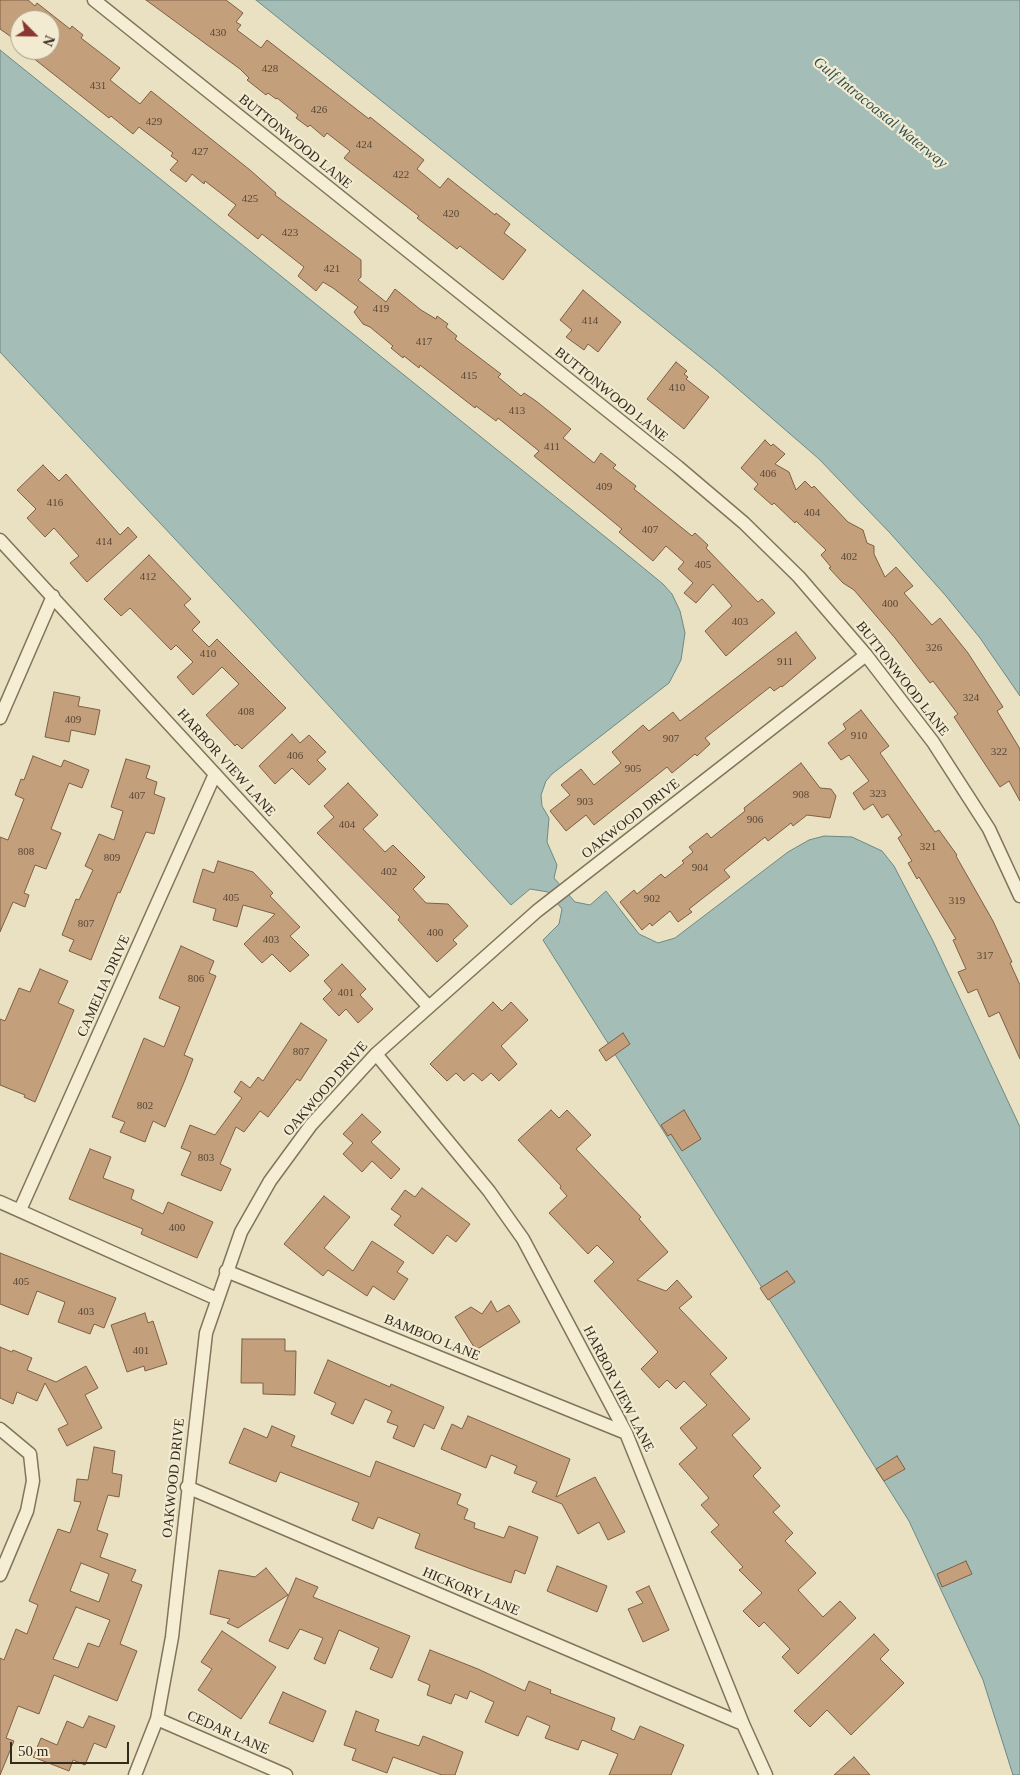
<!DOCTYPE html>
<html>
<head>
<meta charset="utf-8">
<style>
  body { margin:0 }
  #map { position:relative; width:1020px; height:1775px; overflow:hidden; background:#e9e1c2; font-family:Georgia,serif }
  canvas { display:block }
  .north { position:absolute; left:10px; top:10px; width:50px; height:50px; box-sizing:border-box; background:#f2ebd1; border:1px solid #a69e89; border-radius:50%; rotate:113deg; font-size:14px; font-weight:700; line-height:20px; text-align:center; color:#332a1e }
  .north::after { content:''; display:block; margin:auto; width:18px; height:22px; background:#8b3731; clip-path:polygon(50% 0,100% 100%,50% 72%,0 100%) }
  .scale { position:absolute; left:10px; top:1742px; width:119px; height:22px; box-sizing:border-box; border:2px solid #332a1e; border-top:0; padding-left:6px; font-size:15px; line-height:18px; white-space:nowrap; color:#332a1e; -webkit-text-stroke:4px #f2ebd1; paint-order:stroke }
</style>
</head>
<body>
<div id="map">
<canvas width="1020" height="1775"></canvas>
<div class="north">N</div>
<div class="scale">50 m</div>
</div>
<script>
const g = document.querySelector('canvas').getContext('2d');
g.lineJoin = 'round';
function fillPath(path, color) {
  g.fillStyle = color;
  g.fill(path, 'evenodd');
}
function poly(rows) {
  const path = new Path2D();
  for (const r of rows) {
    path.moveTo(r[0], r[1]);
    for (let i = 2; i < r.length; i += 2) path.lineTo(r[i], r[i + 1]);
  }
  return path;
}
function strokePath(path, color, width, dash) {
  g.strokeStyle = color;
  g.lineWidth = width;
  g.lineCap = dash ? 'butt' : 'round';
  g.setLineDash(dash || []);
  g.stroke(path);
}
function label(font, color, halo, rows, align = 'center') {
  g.font = font + ' Georgia,serif';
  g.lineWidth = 4.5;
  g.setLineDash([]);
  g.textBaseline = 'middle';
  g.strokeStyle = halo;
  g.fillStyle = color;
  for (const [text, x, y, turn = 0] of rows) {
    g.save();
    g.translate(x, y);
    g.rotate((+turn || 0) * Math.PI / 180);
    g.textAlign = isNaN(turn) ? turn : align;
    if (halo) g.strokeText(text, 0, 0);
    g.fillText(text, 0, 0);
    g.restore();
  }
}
const water = poly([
  [256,0,1020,0,1020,696,980,638,946,596,890,533,819,459,715,369,256,0],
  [0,50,624,552,663,584,672,594,680,611,685,633,681,660,669,683,552,774,546,781,541,795,542,806,549,818,547,842,557,865,554,878,575,902,590,905,606,891,639,934,658,943,675,938,788,852,809,840,824,836,852,837,882,851,894,866,933,941,1020,1127,1020,1775,1013,1775,983,1680,909,1521,543,940,559,924,562,909,548,892,530,889,511,905,247,616,0,352,0,50]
]);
fillPath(water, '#a4bdb7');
strokePath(water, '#6c8984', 1);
const building = poly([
  [0,0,28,0,35,6,37,3,70,29,72,26,83,35,81,38,120,68,110,80,140,104,151,91,250,170,276,193,275,195,361,260,361,277,358,280,386,302,395,289,421,310,436,319,437,316,448,324,446,327,457,336,455,339,501,374,498,377,521,396,524,393,536,401,571,429,563,438,594,463,601,453,616,465,613,468,636,486,634,489,692,536,695,533,708,545,706,548,758,602,762,599,775,613,726,656,705,631,732,606,713,584,696,603,684,593,693,583,678,569,684,562,666,546,653,561,619,532,622,529,534,456,539,451,498,418,496,421,476,406,475,408,420,365,419,368,404,356,403,358,391,348,393,346,370,327,363,324,354,312,358,307,333,288,323,282,316,291,298,276,304,267,262,234,258,239,228,215,236,205,205,181,204,184,192,174,186,182,170,170,178,161,171,156,173,153,139,127,133,134,111,116,109,118,23,50,50,50,50,20,20,20,20,43,0,29,0,0],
  [146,0,226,0,243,13,236,22,241,25,237,30,261,48,267,40,369,119,370,117,424,160,417,169,440,188,448,178,495,215,496,213,510,224,504,233,526,250,503,280,460,246,457,249,417,218,419,216,344,158,350,151,327,133,324,137,310,125,308,127,296,118,298,115,277,98,276,99,268,93,266,95,247,80,249,78,240,69,146,0],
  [583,290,621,322,598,352,588,344,584,350,566,337,572,330,560,320,583,290],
  [676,362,687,371,684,374,688,377,686,379,709,397,684,429,647,399,676,362],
  [765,440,771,446,773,444,785,454,775,464,789,472,796,490,805,481,812,488,814,486,848,522,863,530,867,543,874,546,874,554,885,577,896,567,913,586,904,593,932,625,940,618,968,653,1003,707,997,711,1020,749,1020,801,1009,781,1000,787,954,717,958,714,933,681,930,683,895,638,854,590,843,583,829,568,831,567,821,555,826,550,796,521,795,523,774,503,772,505,754,489,758,484,741,468,765,440],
  [43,465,59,481,66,474,120,535,128,527,137,537,87,582,70,563,79,556,54,528,45,537,27,518,36,509,17,490,43,465],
  [149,555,191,599,184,605,200,622,192,630,209,647,217,639,286,708,242,749,237,744,235,746,206,715,239,684,222,667,193,695,177,677,193,662,176,645,171,650,130,608,121,616,104,599,149,555],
  [796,632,816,658,782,687,781,686,774,691,770,687,705,738,710,744,697,756,695,754,672,773,667,767,594,825,586,815,566,831,550,811,570,795,561,785,581,769,594,785,621,763,612,752,643,725,649,731,673,712,680,721,796,632],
  [54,692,80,697,78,706,100,710,95,735,71,730,69,742,45,737,54,692],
  [861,710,889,746,880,753,935,832,939,830,957,855,956,856,993,921,1012,962,1010,963,1020,985,1020,1059,999,1012,989,1017,977,989,968,993,958,972,966,969,953,940,956,939,919,877,917,879,908,863,912,861,898,838,902,835,888,814,882,818,873,804,864,810,853,793,869,781,849,755,841,760,828,743,846,729,843,724,861,710],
  [292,734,300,743,309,735,326,752,317,760,326,769,309,785,292,768,275,784,259,766,292,734],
  [33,756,61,767,64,760,89,770,82,788,69,783,51,829,61,833,46,869,35,865,24,893,29,895,25,907,13,902,0,932,0,837,8,840,24,799,15,795,21,779,24,780,33,756],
  [126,759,150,766,146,778,157,782,154,794,165,798,154,834,146,832,120,893,118,892,91,960,69,951,74,940,62,935,76,899,79,900,93,870,85,866,99,834,114,840,123,811,111,807,126,759],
  [801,763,820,788,831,789,836,796,830,818,807,815,793,826,791,823,768,841,765,837,724,870,730,877,689,909,692,912,678,922,670,911,652,926,650,923,642,930,620,902,634,890,637,894,661,874,665,878,684,863,682,861,693,852,689,847,707,833,711,838,745,811,744,808,801,763],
  [348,783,378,815,363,829,385,852,393,845,425,877,413,889,426,903,448,904,468,926,453,940,457,944,437,962,398,920,400,917,317,833,334,817,324,806,348,783],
  [218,861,253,872,273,893,270,896,300,927,290,936,309,955,290,972,272,954,262,963,244,944,275,914,243,905,237,927,213,920,216,909,193,902,203,869,214,873,218,861],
  [181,946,214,961,209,973,216,976,184,1055,193,1059,185,1080,165,1127,153,1121,145,1142,120,1132,125,1122,112,1117,144,1038,164,1047,180,1007,159,998,181,946],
  [342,964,366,989,360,995,373,1009,358,1023,346,1009,339,1016,323,999,332,990,324,981,342,964],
  [40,969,68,981,58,1003,74,1010,35,1102,24,1097,25,1095,0,1085,0,1019,5,1021,19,988,30,992,40,969],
  [493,1002,502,1011,511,1002,528,1020,501,1046,517,1064,499,1081,491,1073,482,1081,473,1073,464,1081,456,1073,447,1081,430,1064,493,1002],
  [301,1023,327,1040,300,1081,297,1079,268,1117,260,1111,244,1132,236,1127,220,1164,231,1169,221,1191,181,1175,191,1152,181,1148,190,1125,215,1135,242,1098,234,1092,241,1081,250,1088,258,1077,263,1081,301,1023],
  [623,1033,630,1044,606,1061,599,1050,623,1033],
  [551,1110,559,1118,567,1110,591,1135,576,1149,641,1217,639,1219,668,1252,637,1280,666,1291,677,1280,692,1297,679,1308,727,1358,710,1374,750,1419,732,1435,761,1468,753,1476,780,1506,773,1512,793,1533,785,1541,816,1573,798,1590,823,1617,840,1601,856,1618,798,1674,782,1657,790,1649,764,1622,759,1627,743,1611,762,1593,739,1570,743,1567,711,1532,719,1525,701,1505,709,1498,679,1464,697,1448,680,1428,707,1405,684,1381,676,1389,667,1380,659,1388,641,1369,658,1352,594,1281,614,1262,597,1245,588,1254,549,1213,567,1196,560,1188,561,1186,518,1140,551,1110],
  [684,1110,701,1139,682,1151,671,1134,668,1136,661,1125,684,1110],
  [362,1114,381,1132,371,1142,400,1169,391,1179,372,1161,362,1172,343,1154,353,1143,343,1134,362,1114],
  [90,1149,111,1157,103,1178,134,1190,131,1199,163,1214,168,1202,213,1222,197,1258,141,1234,143,1229,69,1199,90,1149],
  [422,1188,470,1224,456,1242,447,1235,433,1254,394,1225,401,1216,391,1209,405,1190,415,1197,422,1188],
  [324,1196,350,1217,324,1248,353,1271,372,1241,404,1262,397,1272,408,1279,394,1300,373,1286,367,1296,328,1270,323,1276,284,1244,324,1196],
  [0,1253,116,1298,104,1328,94,1324,90,1334,58,1322,65,1302,37,1291,28,1315,0,1304,0,1253],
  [787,1271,795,1282,768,1300,760,1288,787,1271],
  [491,1301,497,1312,509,1305,520,1322,476,1350,455,1317,471,1307,482,1314,491,1301],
  [145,1313,148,1323,153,1321,167,1364,145,1371,144,1366,127,1372,111,1325,145,1313],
  [242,1339,285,1339,285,1351,296,1351,295,1395,263,1394,263,1383,241,1383,242,1339],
  [0,1347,12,1352,13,1350,32,1358,27,1370,56,1382,86,1366,98,1388,85,1395,102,1428,67,1446,58,1429,68,1424,45,1383,37,1401,17,1392,13,1404,0,1398,0,1347],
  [328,1360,390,1387,391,1384,444,1407,434,1429,424,1424,414,1447,393,1438,398,1426,387,1422,392,1411,365,1399,353,1424,331,1414,336,1403,314,1393,328,1360],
  [468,1416,570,1459,556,1497,595,1477,625,1532,608,1540,599,1522,578,1534,562,1504,532,1492,537,1482,514,1473,517,1466,491,1455,486,1468,441,1449,452,1424,462,1429,468,1416],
  [272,1426,295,1436,291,1446,370,1477,376,1461,461,1494,457,1504,468,1509,464,1519,475,1523,474,1528,504,1538,509,1526,538,1537,525,1574,515,1570,511,1583,471,1569,415,1548,420,1534,378,1517,373,1529,352,1520,359,1503,280,1472,276,1482,229,1463,244,1428,267,1438,272,1426],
  [94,1447,115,1451,112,1473,122,1475,119,1497,108,1495,97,1530,108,1534,100,1557,136,1570,131,1581,142,1585,120,1644,137,1651,117,1701,54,1675,39,1714,18,1706,6,1738,14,1741,0,1775,0,1658,4,1660,16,1629,27,1634,38,1605,29,1601,58,1529,70,1533,81,1502,74,1501,77,1479,88,1480,94,1447],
  [81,1563,109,1574,99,1602,70,1591,81,1563],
  [76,1607,110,1620,99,1647,88,1643,78,1668,53,1659,76,1607],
  [897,1456,905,1469,884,1481,876,1469,897,1456],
  [966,1561,972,1574,942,1587,937,1574,966,1561],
  [557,1566,607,1586,597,1612,547,1591,557,1566],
  [266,1568,288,1595,238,1628,227,1623,230,1619,210,1614,219,1570,255,1577,266,1568],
  [296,1578,318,1587,313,1597,410,1636,392,1678,370,1669,379,1648,339,1630,325,1664,314,1659,323,1638,300,1629,288,1649,269,1641,296,1578],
  [649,1586,669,1630,643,1642,628,1609,643,1603,636,1592,649,1586],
  [222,1631,276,1667,241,1719,198,1690,212,1669,201,1662,222,1631],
  [874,1634,889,1650,880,1659,904,1683,851,1735,827,1710,810,1727,794,1711,874,1634],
  [430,1650,478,1669,525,1691,529,1681,551,1690,550,1693,615,1718,611,1730,634,1740,640,1726,684,1745,671,1775,609,1775,618,1754,582,1740,578,1750,545,1738,550,1726,527,1716,518,1736,485,1722,494,1702,470,1691,467,1699,455,1694,451,1704,427,1695,430,1685,418,1680,430,1650],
  [283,1692,326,1711,313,1742,269,1723,283,1692],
  [356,1711,379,1720,375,1731,419,1746,423,1736,463,1752,455,1775,442,1775,393,1757,387,1773,352,1760,356,1749,344,1745,356,1711],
  [89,1716,115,1726,106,1748,94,1743,85,1765,73,1760,69,1771,33,1757,41,1738,57,1745,67,1721,83,1728,89,1716],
  [854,1757,870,1775,834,1775,854,1757]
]);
fillPath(building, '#c49f7c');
strokePath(building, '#7e5f43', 1);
const street = poly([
  [94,0,678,467,744,523,799,577,866,655,933,742,989,829,1020,896],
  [0,540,429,1007],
  [0,718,53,596],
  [376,1054,489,1191,523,1239,626,1433,743,1724,766,1775],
  [0,1202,217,1299],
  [20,1210,215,774],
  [226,1271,626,1433],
  [0,1429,30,1454,33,1481,27,1511,0,1575],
  [187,1487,743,1724],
  [157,1719,286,1775],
  [135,1775,157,1719,172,1637,206,1333,241,1232,270,1181,311,1125,376,1054,537,911,866,655]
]);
strokePath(street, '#82735b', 15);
strokePath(street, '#f5eed5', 12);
label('11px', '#574736', null, [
  ["430",218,33],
  ["428",270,69],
  ["431",98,86],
  ["426",319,110],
  ["429",154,122],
  ["424",364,145],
  ["427",200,152],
  ["422",401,175],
  ["425",250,199],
  ["420",451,214],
  ["423",290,233],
  ["421",332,269],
  ["419",381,309],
  ["414",590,321],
  ["417",424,342],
  ["415",469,376],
  ["410",677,388],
  ["413",517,411],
  ["411",552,447],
  ["406",768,474],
  ["409",604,487],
  ["416",55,503],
  ["404",812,513],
  ["407",650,530],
  ["414",104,542],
  ["402",849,557],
  ["405",703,565],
  ["412",148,577],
  ["400",890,604],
  ["403",740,622],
  ["326",934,648],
  ["410",208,654],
  ["911",785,662],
  ["324",971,698],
  ["408",246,712],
  ["409",73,720],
  ["910",859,736],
  ["907",671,739],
  ["322",999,752],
  ["406",295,756],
  ["905",633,769],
  ["323",878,794],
  ["908",801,795],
  ["407",137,796],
  ["903",585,802],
  ["906",755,820],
  ["404",347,825],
  ["321",928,847],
  ["808",26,852],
  ["809",112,858],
  ["904",700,868],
  ["402",389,872],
  ["405",231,898],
  ["902",652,899],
  ["319",957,901],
  ["807",86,924],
  ["400",435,933],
  ["403",271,940],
  ["317",985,956],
  ["806",196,979],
  ["401",346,993],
  ["807",301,1052],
  ["802",145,1106],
  ["803",206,1158],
  ["400",177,1228],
  ["405",21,1282],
  ["403",86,1312],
  ["401",141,1351]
]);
label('14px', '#332a1e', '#f2ebd1', [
  ["BUTTONWOOD LANE",295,142,39],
  ["BUTTONWOOD LANE",611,395,39],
  ["BUTTONWOOD LANE",902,679,52],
  ["HARBOR VIEW LANE",226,763,48],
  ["OAKWOOD DRIVE",631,819,-38],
  ["CAMELIA DRIVE",104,986,-66],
  ["OAKWOOD DRIVE",326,1089,-49],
  ["BAMBOO LANE",432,1338,22],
  ["HARBOR VIEW LANE",618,1389,63],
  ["OAKWOOD DRIVE",174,1478,-84],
  ["HICKORY LANE",471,1592,23],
  ["CEDAR LANE",228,1733,24]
]);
label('italic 15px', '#2f5151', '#f2ebd1', [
  ["Gulf Intracoastal Waterway",880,113,39]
]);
</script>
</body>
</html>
